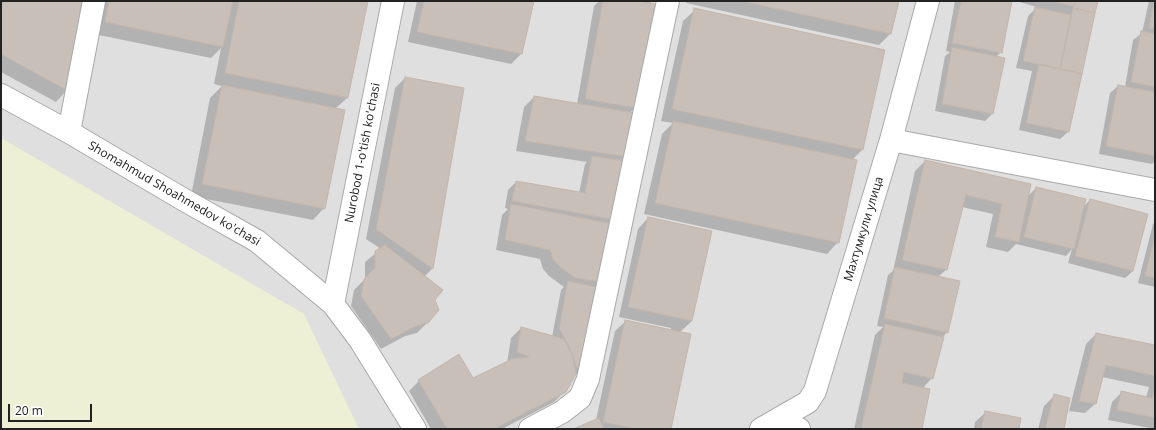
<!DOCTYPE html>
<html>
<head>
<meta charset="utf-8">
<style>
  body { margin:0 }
  #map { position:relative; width:1156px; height:430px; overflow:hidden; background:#f2efe9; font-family:"Open Sans",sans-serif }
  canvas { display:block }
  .frame { position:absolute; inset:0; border:2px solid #222; pointer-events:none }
  .scale { position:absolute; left:8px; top:404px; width:84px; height:18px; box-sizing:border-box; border:2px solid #222; border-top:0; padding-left:5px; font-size:12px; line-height:14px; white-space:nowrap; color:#222; -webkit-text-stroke:3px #fff; paint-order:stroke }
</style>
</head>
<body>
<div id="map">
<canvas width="1156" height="430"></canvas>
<div class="frame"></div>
<div class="scale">20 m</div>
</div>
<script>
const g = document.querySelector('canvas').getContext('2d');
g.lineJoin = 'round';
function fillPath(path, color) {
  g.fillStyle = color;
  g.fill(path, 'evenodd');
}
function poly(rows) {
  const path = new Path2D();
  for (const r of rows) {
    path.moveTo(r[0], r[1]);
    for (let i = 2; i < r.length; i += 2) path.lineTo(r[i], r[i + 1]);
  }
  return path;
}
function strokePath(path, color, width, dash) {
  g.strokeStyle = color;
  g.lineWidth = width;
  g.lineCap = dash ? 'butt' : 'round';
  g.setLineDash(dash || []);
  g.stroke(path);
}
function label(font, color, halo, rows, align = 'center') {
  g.font = font + ' "Open Sans",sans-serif';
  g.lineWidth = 3.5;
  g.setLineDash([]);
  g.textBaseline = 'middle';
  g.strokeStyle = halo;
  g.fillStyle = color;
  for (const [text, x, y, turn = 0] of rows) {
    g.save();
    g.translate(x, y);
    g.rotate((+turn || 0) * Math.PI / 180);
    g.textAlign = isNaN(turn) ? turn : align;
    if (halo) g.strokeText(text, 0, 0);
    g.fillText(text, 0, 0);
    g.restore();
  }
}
fillPath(poly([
  [1,1,1155,1,1155,429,1,429]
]), '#e0dfdf');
fillPath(poly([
  [1,138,304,314,359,429,1,429]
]), '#eef0d5');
fillPath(poly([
  [1,1,67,90,56,102,1,72],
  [100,1,367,1,347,98,335,109,324,208,313,220,191,196,210,98,222,86,214,84,221,48,211,58,94,34],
  [417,1,533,1,521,54,511,64,408,42],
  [589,1,652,1,650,4,635,107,630,113,626,156,620,161,614,219,609,224,601,281,594,288,583,369,574,376,565,391,554,402,502,429,431,429,409,391,419,381,473,379,507,363,511,338,521,328,552,337,561,290,564,287,549,276,543,269,540,259,496,250,502,215,508,209,505,208,508,190,516,182,579,193,585,164,587,162,516,151,524,107,534,97,577,104,594,6,598,2],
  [686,1,898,1,891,33,879,45,686,3],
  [955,1,1011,1,1001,52,996,57,992,114,985,121,935,111,945,56,950,52,946,51],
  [1016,1,1097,1,1068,132,1060,139,1019,130,1032,71,1016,68,1028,16,1037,7],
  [1149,1,1155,1,1155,161,1152,164,1099,154,1110,93,1118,86,1125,87,1133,40,1142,33],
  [695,10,884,50,862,150,852,160,838,242,827,254,644,214,662,134,673,123,661,121,683,21],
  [405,78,463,89,432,269,424,277,434,300,427,323,417,333,405,336,381,349,351,306,354,290,365,279,365,262,381,249,366,239,395,88],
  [925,161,1027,197,1036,188,1082,208,1090,200,1133,271,1125,278,1068,263,1072,249,1066,256,1016,244,1008,252,986,247,993,214,962,207,947,269,938,277,947,332,943,337,932,378,922,389,921,429,854,429,875,335,883,327,877,326,888,275,893,271,915,171],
  [648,218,692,321,680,332,670,429,575,429,596,420,615,331,626,321,671,330,671,328,619,317,638,229],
  [1155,221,1155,287,1138,283,1153,224],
  [1096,334,1155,346,1155,429,1108,420,1112,402,1122,392,1146,398,1149,387,1102,377,1096,403,1085,413,1069,411,1086,344],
  [1054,396,1063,429,1038,429,1044,406],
  [986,412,1018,429,974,429,975,422]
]), '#0003');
const building = poly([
  [1,1,85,1,68,91,1,54,1,1],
  [109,1,233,1,223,47,105,22,109,1],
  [239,1,368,1,348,98,225,73,239,1],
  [424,1,534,1,522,54,417,32,424,1],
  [603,1,640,1,655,4,636,108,585,99,603,1],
  [741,1,899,1,891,34,741,1],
  [961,1,1012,1,1002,53,952,43,961,1],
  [1050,1,1075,1,1074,6,1050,1],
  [1075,1,1098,1,1095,13,1073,8,1075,1],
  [1154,1,1155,1,1155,29,1149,28,1154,1],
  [1035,7,1071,15,1060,69,1023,61,1035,7],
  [694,8,885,50,863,150,672,109,694,8],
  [1073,8,1095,13,1082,74,1060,69,1073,8],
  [1141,31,1155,34,1155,87,1131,82,1141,31],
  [952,47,1005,58,993,114,942,104,952,47],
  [1039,64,1082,74,1069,132,1026,123,1039,64],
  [405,77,464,88,433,269,376,229,405,77],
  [222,85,345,110,325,209,202,184,222,85],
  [1118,85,1155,92,1155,156,1106,146,1118,85],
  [534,96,635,113,627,157,525,141,534,96],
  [673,121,857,160,839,243,655,203,673,121],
  [592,156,626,161,615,220,512,201,516,181,585,193,592,156],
  [925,160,1031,184,1019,242,995,237,1002,204,966,195,947,270,902,260,925,160],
  [1036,187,1086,199,1074,249,1024,237,1036,187],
  [1090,199,1148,214,1133,271,1075,256,1090,199],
  [511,204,613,224,602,282,575,278,559,266,553,259,550,250,505,240,511,204],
  [648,217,712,231,692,321,628,307,648,217],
  [1155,235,1155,278,1145,276,1155,235],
  [385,245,443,290,435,300,439,310,428,323,416,326,391,339,361,296,364,279,375,268,375,251,385,245],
  [895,267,960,281,948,333,884,318,895,267],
  [568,281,601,288,584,370,577,368,570,348,559,328,568,281],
  [625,320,691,334,671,429,635,429,603,422,625,320],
  [885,324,944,337,933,379,904,372,902,383,930,389,922,429,861,429,885,324],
  [521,327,564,339,572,355,576,374,566,392,494,429,447,429,418,380,459,354,473,378,512,359,529,357,517,352,521,327],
  [1096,333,1155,345,1155,376,1106,365,1096,404,1079,401,1096,333],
  [1155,390,1155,418,1117,410,1121,391,1152,398,1155,390],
  [1054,394,1070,398,1064,429,1045,429,1054,394],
  [985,411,1021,418,1019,429,981,429,985,411],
  [599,418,604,429,573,429,599,418]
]);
fillPath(building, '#c7bfb8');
strokePath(building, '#c4b6ab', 1);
const street = poly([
  [1,95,69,132,186,201,257,241,333,304,360,340,415,429],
  [69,132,94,1],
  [891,140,1155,190],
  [333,304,393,1],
  [780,418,799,429],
  [530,429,562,412,580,398,588,379,668,1],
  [761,429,808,402,815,391,891,140,928,1]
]);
strokePath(street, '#a9a9a9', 24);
strokePath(street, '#fff', 22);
label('12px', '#222', '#fff', [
  ["Nurobod 1-o'tish ko'chasi",363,153,-79],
  ["Shomahmud Shoahmedov ko'chasi",174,194,30],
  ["Махтумкули улица",864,229,-73]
]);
</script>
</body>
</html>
